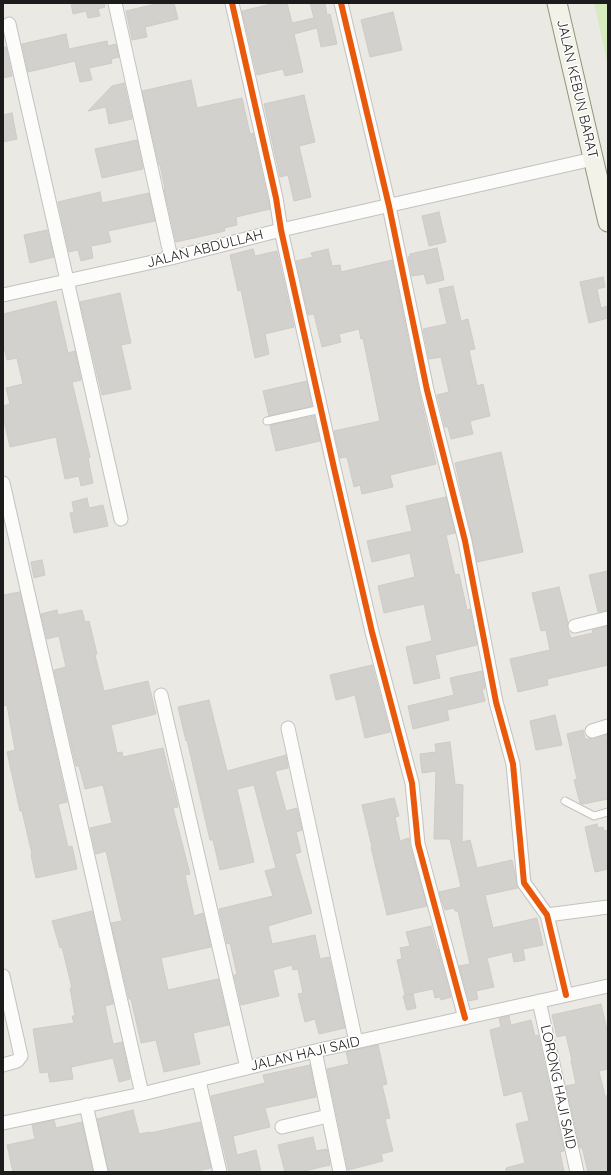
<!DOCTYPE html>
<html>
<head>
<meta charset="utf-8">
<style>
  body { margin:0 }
  #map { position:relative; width:611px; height:1175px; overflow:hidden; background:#ebe9e4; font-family:Quicksand,sans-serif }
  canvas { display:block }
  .frame { position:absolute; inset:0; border:4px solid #1c1c1c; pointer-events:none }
</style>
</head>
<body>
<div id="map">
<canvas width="611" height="1175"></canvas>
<div class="frame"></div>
</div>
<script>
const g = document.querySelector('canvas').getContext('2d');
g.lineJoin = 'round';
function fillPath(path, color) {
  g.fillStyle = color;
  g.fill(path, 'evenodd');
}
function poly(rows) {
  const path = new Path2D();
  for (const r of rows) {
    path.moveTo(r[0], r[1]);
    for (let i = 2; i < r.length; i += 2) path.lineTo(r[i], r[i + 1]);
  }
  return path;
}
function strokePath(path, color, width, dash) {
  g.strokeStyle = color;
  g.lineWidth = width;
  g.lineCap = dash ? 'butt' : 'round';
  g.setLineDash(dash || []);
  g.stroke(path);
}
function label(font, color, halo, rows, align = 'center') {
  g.font = font + ' Quicksand,sans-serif';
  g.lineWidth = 3;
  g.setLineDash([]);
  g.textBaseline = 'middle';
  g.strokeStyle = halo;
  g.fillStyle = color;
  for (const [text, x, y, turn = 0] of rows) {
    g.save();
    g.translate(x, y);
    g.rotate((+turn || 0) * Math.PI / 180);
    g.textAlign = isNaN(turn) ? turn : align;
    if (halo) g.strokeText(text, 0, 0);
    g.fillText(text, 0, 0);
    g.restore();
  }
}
fillPath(poly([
  [594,3,608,3,608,66]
]), '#d6ebc0');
const building = poly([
  [71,3,104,3,105,7,98,9,100,16,88,18,86,11,73,14,71,3],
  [160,3,174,3,178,19,145,27,147,37,132,40,126,11,160,3],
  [276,3,287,3,292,23,314,18,310,3,325,3,327,15,330,14,337,44,321,47,317,28,294,34,303,72,285,76,283,69,257,75,242,11,276,3],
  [393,12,402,50,370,57,361,20,393,12],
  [66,34,69,49,107,41,108,46,116,44,119,57,111,59,112,63,89,68,92,80,80,82,75,61,28,72,22,44,66,34],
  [6,47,12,76,3,78,3,48,6,47],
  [191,80,197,108,242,98,250,134,253,133,270,209,236,217,237,225,224,228,225,231,176,242,164,189,165,189,160,165,159,165,142,91,191,80],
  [124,83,132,119,109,124,106,107,88,111,112,86,124,83],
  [304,95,315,142,299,146,311,197,294,201,288,175,280,177,264,104,304,95],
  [12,113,17,139,3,142,3,115,12,113],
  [137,140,143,169,102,178,95,149,137,140],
  [100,192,102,203,149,193,155,221,108,231,111,242,91,246,93,258,81,261,78,250,69,252,58,202,100,192],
  [439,212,446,242,429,246,422,216,439,212],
  [47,230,54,257,30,263,24,235,47,230],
  [437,248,444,280,427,284,424,274,412,276,408,257,410,256,410,254,437,248],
  [253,249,255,256,277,251,294,327,265,334,269,354,255,358,241,290,238,291,230,255,253,249],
  [328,249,332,266,340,265,341,272,392,260,419,392,436,464,390,475,393,487,362,494,360,485,354,487,347,457,340,458,334,431,380,421,363,338,361,339,359,329,339,334,341,342,322,347,314,314,308,315,296,261,313,257,311,253,328,249],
  [603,277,605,287,597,289,601,308,608,306,608,318,589,323,580,282,603,277],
  [453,286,461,321,468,319,475,349,469,350,477,386,483,384,490,416,470,421,473,434,451,439,448,427,445,427,437,395,449,392,441,357,429,359,423,329,447,324,439,289,453,286],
  [120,293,131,343,121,345,131,389,102,395,80,302,120,293],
  [56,301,68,353,75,351,81,380,72,382,90,457,88,458,93,483,81,486,79,476,65,479,56,437,10,447,3,417,3,406,10,404,6,388,23,384,17,358,7,360,3,343,3,314,56,301],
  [307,381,312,406,269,416,263,391,307,381],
  [314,416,320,441,276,451,270,426,271,425,314,416],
  [501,452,523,552,477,562,455,463,501,452],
  [446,497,455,533,446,535,455,575,459,574,467,610,470,609,477,645,435,655,440,678,414,684,406,647,432,641,424,604,384,613,378,586,415,577,410,553,372,562,367,541,412,531,406,506,446,497],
  [87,498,89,508,103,505,108,526,74,533,70,513,74,512,72,502,87,498],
  [42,560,45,575,34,578,31,562,42,560],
  [608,571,608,610,598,612,589,575,608,571],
  [559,587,568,623,567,628,571,638,593,633,592,630,608,626,608,665,547,679,548,685,518,692,510,659,550,650,546,630,541,631,532,593,559,587],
  [20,592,67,802,58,804,68,847,72,846,77,869,36,878,31,855,32,854,22,811,20,811,7,752,15,750,7,705,3,706,3,595,20,592],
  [57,610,58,615,82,610,85,622,89,621,97,654,95,655,104,691,148,681,156,714,111,725,117,753,122,752,123,757,163,748,171,781,172,781,178,807,173,808,190,874,185,875,194,916,203,913,211,947,161,958,168,990,218,979,229,1025,193,1033,200,1064,164,1072,156,1040,141,1043,131,999,129,999,111,923,122,921,106,851,96,854,90,828,112,823,103,785,85,789,79,766,76,766,54,670,66,667,59,636,47,639,41,614,57,610],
  [372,665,390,732,365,738,355,695,336,700,330,675,372,665],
  [482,671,485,689,482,689,485,701,447,710,449,720,413,729,408,706,454,695,450,678,482,671],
  [209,700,227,771,286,755,288,768,275,771,286,811,297,808,297,809,302,830,296,832,301,852,295,854,312,913,268,926,272,944,315,935,320,959,329,957,345,1028,319,1034,315,1019,305,1022,298,994,303,993,298,969,293,970,292,965,273,970,279,996,241,1005,234,975,237,974,230,943,227,944,219,909,273,896,265,871,276,868,254,785,237,789,254,862,220,870,213,840,210,840,187,740,186,741,178,707,209,700],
  [555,715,562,745,536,750,530,721,555,715],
  [583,730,585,739,594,739,608,734,608,799,583,804,580,803,574,780,577,779,567,734,583,730],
  [450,742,455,784,463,785,462,842,470,840,477,868,512,860,515,873,518,888,485,895,493,928,537,918,543,945,523,949,525,960,514,962,512,952,487,958,494,987,476,991,478,999,469,1001,459,966,470,964,458,911,455,911,454,908,445,910,439,892,461,887,450,839,434,839,436,771,422,773,420,754,436,752,435,744,450,742],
  [394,798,399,816,395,817,400,841,409,838,410,846,427,906,387,915,371,847,372,847,362,805,394,798],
  [597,824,598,828,603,827,604,831,608,830,608,869,595,872,585,827,597,824],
  [92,911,113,1003,113,1004,105,1006,113,1044,122,1042,130,1079,119,1082,113,1058,71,1067,73,1079,50,1082,48,1072,40,1073,33,1029,74,1023,72,1016,75,1016,70,988,72,988,62,947,60,948,52,921,92,911],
  [431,926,437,949,438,949,451,997,441,1000,440,997,435,998,433,989,405,995,397,960,402,959,400,948,410,946,406,932,431,926],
  [413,994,416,1008,407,1010,403,996,413,994],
  [601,1004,608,1034,608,1069,599,1071,605,1096,608,1096,608,1172,588,1172,582,1147,580,1148,566,1086,576,1084,571,1061,572,1061,566,1035,557,1037,552,1015,601,1004],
  [509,1016,511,1025,531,1020,535,1036,538,1035,564,1151,560,1152,564,1172,506,1172,506,1168,525,1163,516,1124,529,1121,522,1091,504,1096,490,1030,501,1027,499,1018,509,1016],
  [378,1045,387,1084,382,1085,390,1118,385,1119,393,1151,381,1154,383,1161,348,1170,327,1069,349,1064,346,1052,378,1045],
  [310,1065,316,1097,265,1108,270,1127,233,1136,237,1155,256,1150,261,1172,229,1172,211,1096,265,1083,263,1075,310,1065],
  [133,1110,139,1134,150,1132,150,1133,200,1122,211,1168,193,1172,109,1172,97,1119,133,1110],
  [54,1120,56,1128,82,1122,93,1172,13,1172,7,1145,35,1139,32,1125,54,1120],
  [313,1137,316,1151,327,1149,330,1165,300,1172,285,1172,278,1145,313,1137]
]);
fillPath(building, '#d3d1cd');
strokePath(building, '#cecbc6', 1);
const service = poly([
  [267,421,321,409],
  [565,801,594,816,608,812]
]);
const minor = poly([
  [115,3,171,258],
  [232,3,276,198,281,230,334,468,372,632,412,783,418,844,465,1018],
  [341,3,389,206,427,390,465,541,496,702,513,764,524,883,547,915,566,995],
  [9,24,121,519],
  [3,295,171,258,281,230,593,159],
  [3,483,142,1094],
  [575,626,608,618],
  [161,695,247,1068],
  [288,728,356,1042],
  [592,731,608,726],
  [547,915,608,907],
  [3,976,21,1056,17,1061,3,1065],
  [539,1001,577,1172],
  [315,1051,340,1172],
  [199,1081,220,1172],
  [86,1105,101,1172],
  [3,1123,142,1094,315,1051,608,986],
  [282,1127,328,1116]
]);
const secondary = poly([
  [557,3,608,222]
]);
strokePath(service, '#c3c2c0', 9);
strokePath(minor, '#c3c2c0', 15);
strokePath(secondary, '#92957c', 21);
strokePath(service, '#fcfcfb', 7);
strokePath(minor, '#fcfcfb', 13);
strokePath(secondary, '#f2f2e8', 19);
strokePath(poly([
  [232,3,276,198,281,230,334,468,372,632,412,783,418,844,465,1018],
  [341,3,389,206,427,390,465,541,496,702,513,764,524,883,547,915,566,995]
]), '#e8590c', 6);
label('14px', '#1c1c1c', '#fff', [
  ["JALAN KEBUN BARAT",577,89,77],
  ["JALAN ABDULLAH",205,249,-14],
  ["JALAN HAJI SAID",305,1054,-13],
  ["LORONG HAJI SAID",558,1087,78]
]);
</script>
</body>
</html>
